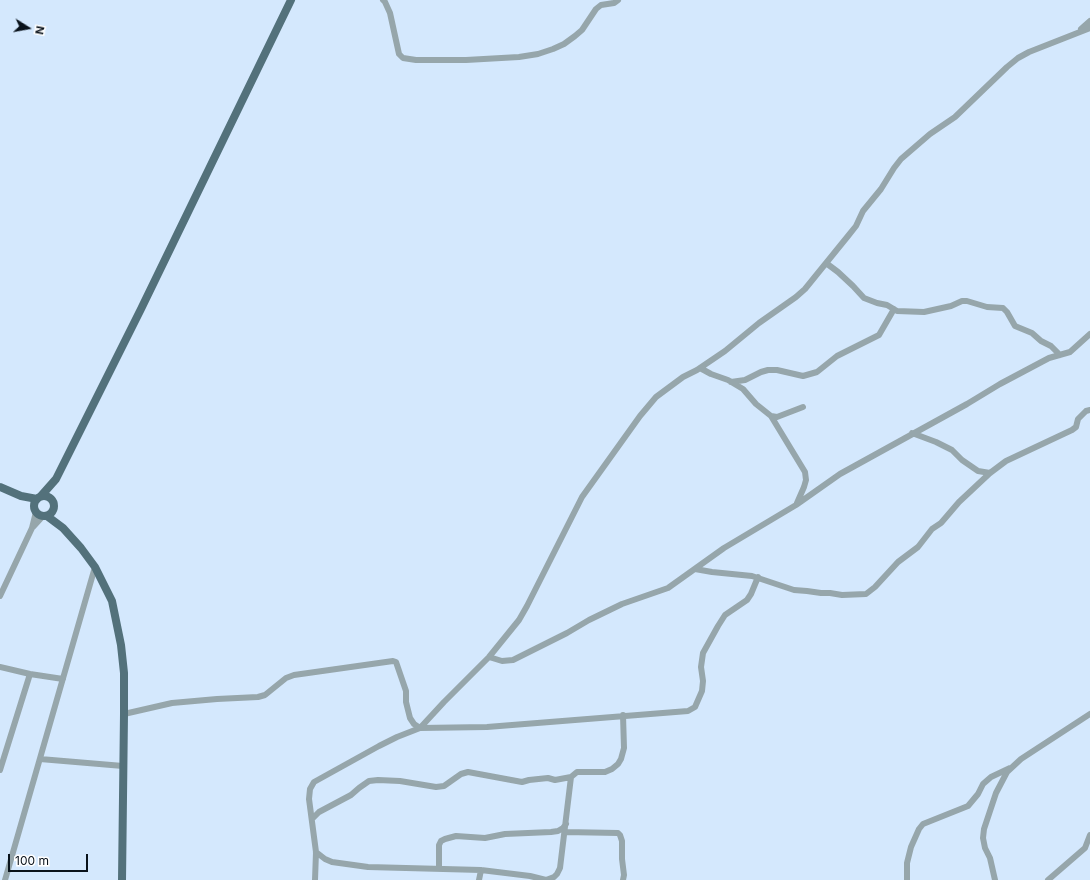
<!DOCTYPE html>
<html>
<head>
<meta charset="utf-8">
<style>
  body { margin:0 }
  #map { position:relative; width:1090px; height:880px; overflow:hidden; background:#d4e8fd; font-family:Inter,sans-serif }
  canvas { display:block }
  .north { position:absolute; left:8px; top:8px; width:40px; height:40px; -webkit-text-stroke:3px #fff; paint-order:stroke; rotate:101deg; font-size:11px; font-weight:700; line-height:16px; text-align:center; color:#09121b }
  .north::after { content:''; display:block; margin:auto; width:14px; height:18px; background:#09121b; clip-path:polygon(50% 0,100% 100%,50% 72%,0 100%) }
  .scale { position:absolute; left:8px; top:854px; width:80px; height:18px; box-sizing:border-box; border:2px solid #09121b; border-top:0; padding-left:5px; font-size:12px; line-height:14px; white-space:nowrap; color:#09121b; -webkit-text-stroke:3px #fff; paint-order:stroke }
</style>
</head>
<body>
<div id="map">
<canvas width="1090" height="880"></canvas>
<div class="north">N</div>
<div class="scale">100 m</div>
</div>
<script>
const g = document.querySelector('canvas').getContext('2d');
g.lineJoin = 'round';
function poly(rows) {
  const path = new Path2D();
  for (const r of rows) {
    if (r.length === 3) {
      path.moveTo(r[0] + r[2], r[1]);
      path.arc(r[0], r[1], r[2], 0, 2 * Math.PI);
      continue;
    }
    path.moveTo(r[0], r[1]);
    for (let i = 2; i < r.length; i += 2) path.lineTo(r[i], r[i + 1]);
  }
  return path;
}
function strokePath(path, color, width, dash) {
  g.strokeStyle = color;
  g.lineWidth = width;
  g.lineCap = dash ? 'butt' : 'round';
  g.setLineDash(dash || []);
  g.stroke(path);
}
strokePath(poly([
  [383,0,385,2,390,13,399,54,403,58,416,60,466,60,519,57,538,54,553,49,564,44,575,36,582,30,596,9,601,5,614,3,618,0],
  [1081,29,1090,21],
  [826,263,838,272,853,286,864,298,877,303,887,305,897,311,924,312,951,306,962,301,967,301,987,307,1003,308,1007,312,1015,326,1032,333,1041,341,1051,346,1060,355],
  [700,368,711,374,728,380,743,389,756,404,771,416,777,417,803,407],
  [731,382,745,380,761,372,768,370,777,370,803,376,817,372,837,356,879,335,894,309],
  [771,416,805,472,806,480,804,487,797,503],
  [912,433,936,442,952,450,962,460,978,471,990,473],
  [33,527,43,516],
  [695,569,712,572,752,576,794,590,807,591,821,593,830,593,842,595,866,594,875,587,898,562,918,547,932,529,941,523,959,502,990,473,1006,461,1072,430,1076,427,1078,419,1086,411,1090,410],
  [0,596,32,528,36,512],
  [489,657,502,661,513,660,567,633,589,620,622,604,668,588,724,548,796,505,840,474,967,404,1000,384,1049,358,1070,352,1090,334],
  [0,667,30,674,63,679],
  [124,714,172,703,217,699,258,697,265,695,286,678,294,675,393,661,396,662,406,691,406,702,410,718,414,724,420,728,487,727,688,711,695,707,702,691,703,681,701,667,703,653,718,626,725,615,747,600,751,594,758,577],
  [40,759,123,766],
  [0,770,30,674],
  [312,819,319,812,351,795,359,788,369,781,378,780,400,781,436,787,444,786,461,774,468,772,522,782,529,780,548,778,555,780,571,777],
  [565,832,618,833,620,835,622,841,622,859,624,875,623,880],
  [316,852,325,859,332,862,368,867,481,870,530,876,546,880,554,877,557,874,560,868,571,777,577,772,605,772,612,769,618,764,621,759,624,748,623,715],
  [439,869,439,845,441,841,445,839,456,836,485,838,505,834,551,832,558,831,563,828,566,824],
  [5,880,95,567],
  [315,880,316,852,309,799,310,789,314,782,379,746,397,737,420,728,444,702,489,657,519,620,527,606,582,497,640,416,656,397,683,377,697,370,725,351,759,323,796,297,805,289,848,236,856,226,863,211,881,189,894,168,901,159,930,134,955,117,1007,67,1018,58,1029,52,1090,28],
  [479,880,481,870],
  [907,880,907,863,911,847,919,829,923,824,968,806,978,794,983,784,991,777,1010,768],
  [995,880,990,858,985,848,983,838,984,829,996,793,1007,772,1021,759,1090,714],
  [1048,880,1085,848,1090,835]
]), '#96a6ab', 6);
strokePath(poly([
  [0,487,21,496,37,499],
  [44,506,10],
  [41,496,56,479,141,309,291,0],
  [47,516,63,528,81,548,95,567,112,601,121,645,124,673,124,714,122,880]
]), '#53717b', 8);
</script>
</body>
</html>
